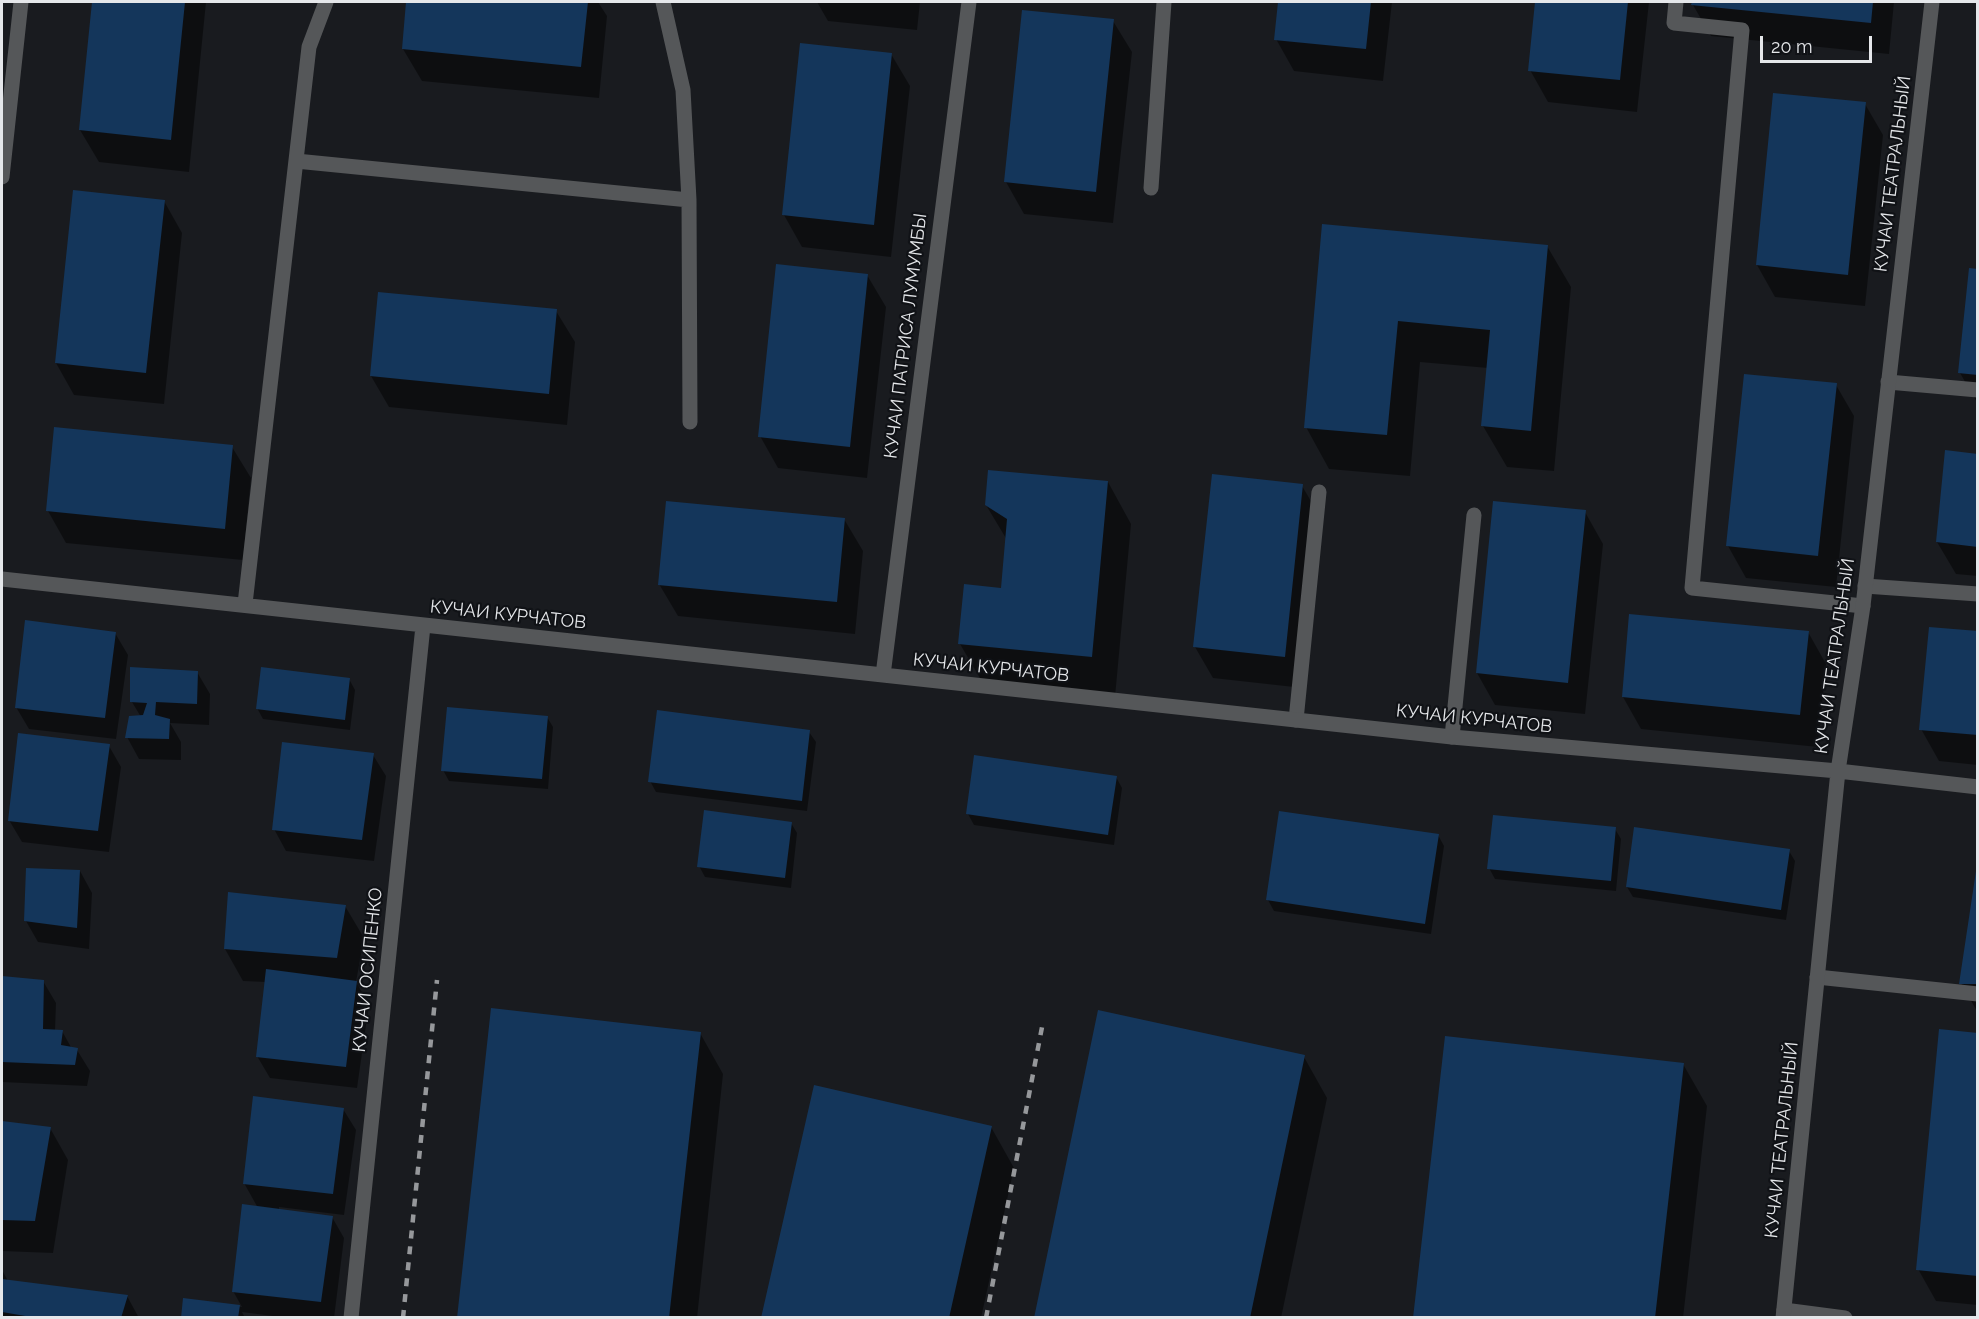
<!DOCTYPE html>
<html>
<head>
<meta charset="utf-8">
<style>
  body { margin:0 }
  #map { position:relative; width:1979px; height:1319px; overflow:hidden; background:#191b1f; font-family:Raleway,sans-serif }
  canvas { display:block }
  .frame { position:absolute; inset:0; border:3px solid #e5e7ea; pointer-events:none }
  .scale { position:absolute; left:1760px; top:36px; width:112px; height:27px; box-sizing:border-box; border:3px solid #e5e7ea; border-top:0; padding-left:8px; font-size:18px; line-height:21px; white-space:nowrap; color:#e5e7ea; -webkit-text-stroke:4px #101216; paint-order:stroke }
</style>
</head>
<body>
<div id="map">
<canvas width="1979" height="1319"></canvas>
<div class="frame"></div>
<div class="scale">20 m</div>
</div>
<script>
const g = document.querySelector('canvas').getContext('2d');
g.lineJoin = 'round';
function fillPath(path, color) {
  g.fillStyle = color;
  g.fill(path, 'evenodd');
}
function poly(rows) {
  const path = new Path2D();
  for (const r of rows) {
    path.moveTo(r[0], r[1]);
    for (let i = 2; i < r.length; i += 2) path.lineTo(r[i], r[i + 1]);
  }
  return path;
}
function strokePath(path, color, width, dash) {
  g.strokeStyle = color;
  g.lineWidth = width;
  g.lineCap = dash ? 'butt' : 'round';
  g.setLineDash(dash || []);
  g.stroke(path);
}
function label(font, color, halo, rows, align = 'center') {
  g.font = font + ' Raleway,sans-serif';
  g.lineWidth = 4.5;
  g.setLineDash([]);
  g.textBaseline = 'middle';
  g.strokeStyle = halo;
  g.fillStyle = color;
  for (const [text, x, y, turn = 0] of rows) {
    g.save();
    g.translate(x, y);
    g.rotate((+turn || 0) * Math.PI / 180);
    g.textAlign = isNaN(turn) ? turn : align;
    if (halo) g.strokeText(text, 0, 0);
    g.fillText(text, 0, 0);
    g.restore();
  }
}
fillPath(poly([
  [94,2,206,2,189,172,99,162,80,130],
  [408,2,598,2,607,16,599,98,422,81,403,49],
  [817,2,920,2,917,30,828,21],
  [1280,2,1392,2,1383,81,1294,71,1276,39],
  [1537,2,1649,2,1637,112,1548,102,1530,70],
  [1693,2,1894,2,1889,54,1711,36,1693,5],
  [1113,21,1132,52,1113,223,1024,214,1006,182],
  [891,54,910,86,891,257,802,247,784,215],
  [1865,104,1883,135,1865,306,1775,297,1757,265],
  [164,201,182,233,164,404,74,395,56,363],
  [1323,226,1547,246,1571,287,1554,471,1507,467,1483,426,1488,368,1420,362,1410,476,1329,469,1306,427],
  [1978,270,1978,404,1960,373],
  [867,275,886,307,867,478,778,468,760,436],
  [556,311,575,342,567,425,389,407,371,376],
  [1836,385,1854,416,1836,587,1746,578,1728,546],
  [232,447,251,478,243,560,66,543,48,511],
  [1978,455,1978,576,1956,574,1937,542],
  [1108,482,1131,524,1115,697,984,685,960,644,1002,589,1007,540,986,505],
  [1302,486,1321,518,1303,688,1213,678,1195,647],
  [1495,503,1585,512,1603,544,1585,714,1495,705,1477,673],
  [844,519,863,551,855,634,678,616,659,584],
  [1808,632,1826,664,1818,747,1641,729,1623,697],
  [115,633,128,655,116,739,29,729,16,707],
  [1978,633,1978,765,1939,761,1921,729],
  [197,672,210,694,209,725,170,723,181,742,181,760,139,759,127,737,141,717,132,702],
  [349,679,355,690,350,730,263,719,257,708],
  [547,717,553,727,548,789,449,781,443,770],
  [809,732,816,742,807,811,656,792,650,781],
  [109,746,121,767,109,852,22,842,9,820],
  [373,755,386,776,374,861,286,851,274,829],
  [1116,777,1122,788,1114,845,974,825,968,814],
  [791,823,797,833,791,888,705,877,699,866],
  [1615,829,1621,839,1616,891,1495,879,1489,868],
  [1438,835,1444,846,1431,934,1274,911,1268,900],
  [1789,851,1795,861,1786,920,1633,897,1627,887],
  [80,871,92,893,89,949,38,942,26,921],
  [1978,873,1978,1013,1961,983],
  [345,906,364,938,356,982,369,1004,357,1088,270,1078,257,1056,266,982,243,981,225,949],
  [2,977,43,981,56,1003,55,1031,62,1031,72,1049,77,1050,90,1071,87,1086,2,1082],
  [700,1033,723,1074,697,1318,459,1318],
  [1978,1035,1978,1305,1936,1301,1918,1269],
  [1304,1057,1327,1098,1281,1318,1035,1318],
  [1683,1064,1707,1106,1683,1318,1415,1318],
  [343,1109,356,1130,344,1215,279,1207,279,1210,332,1217,344,1238,334,1318,288,1318,242,1312,245,1318,182,1318,184,1300,242,1307,233,1291,258,1208,244,1183],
  [2,1122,50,1128,68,1160,53,1253,2,1251],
  [991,1127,1014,1168,981,1318,763,1318],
  [2,1270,8,1281,127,1296,139,1318,2,1318]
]), '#0007');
fillPath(poly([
  [92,2,185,2,171,140,79,130],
  [406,2,588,2,581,67,402,49],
  [1278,2,1371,2,1366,49,1274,40],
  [1535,2,1628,2,1620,80,1528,71],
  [1692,2,1873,2,1871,23,1691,5],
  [1022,10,1114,19,1096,192,1004,182],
  [800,43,892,53,874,225,782,215],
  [1773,93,1866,102,1848,275,1756,265],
  [73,190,165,200,146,373,55,363],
  [1322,224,1548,245,1531,431,1481,426,1490,330,1398,321,1387,435,1304,428],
  [776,264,868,274,850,447,758,437],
  [1969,268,1978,269,1978,375,1958,373],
  [378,292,557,309,549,394,370,376],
  [1744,374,1837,383,1818,556,1726,546],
  [54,427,233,445,225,529,46,511],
  [1945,450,1978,454,1978,547,1936,542],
  [988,470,1108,481,1092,657,958,644,964,584,1001,588,1007,519,985,505],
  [1212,474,1303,484,1285,657,1193,647],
  [666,501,845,518,837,602,658,585],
  [1493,501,1586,510,1568,683,1476,673],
  [1629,614,1809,631,1800,715,1622,697],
  [25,620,116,632,105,718,15,708],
  [1929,627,1978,631,1978,735,1919,730],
  [130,667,198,671,197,704,156,702,155,715,170,719,169,739,125,738,129,716,143,715,147,703,130,702],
  [261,667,350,678,345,720,256,709],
  [447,707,548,716,542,779,441,771],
  [657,710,810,730,802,801,648,782],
  [18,733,110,744,98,831,8,821],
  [282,742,374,753,362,840,272,830],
  [974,755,1117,776,1108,835,966,814],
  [704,810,792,822,785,878,697,867],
  [1279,811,1439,834,1425,924,1266,900],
  [1493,815,1616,827,1611,881,1487,869],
  [1634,827,1790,849,1781,910,1626,887],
  [26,868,80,870,77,928,24,921],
  [1976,871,1978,984,1959,984],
  [228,892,346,905,337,958,224,949],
  [266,969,357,981,346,1067,256,1057],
  [2,976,44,980,43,1029,63,1030,61,1045,78,1048,75,1065,2,1062],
  [491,1008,701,1032,669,1318,457,1318],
  [1098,1010,1305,1055,1250,1318,1034,1318],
  [1939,1029,1978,1033,1978,1276,1916,1270],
  [1445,1036,1684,1063,1655,1318,1413,1318],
  [814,1085,992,1126,949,1318,761,1318],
  [253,1096,344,1108,333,1194,243,1184],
  [2,1121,51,1127,35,1221,2,1220],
  [242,1204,333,1216,321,1302,232,1292],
  [2,1279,128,1295,121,1318,37,1318,2,1312],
  [183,1298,240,1305,238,1318,181,1318]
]), '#14365b');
strokePath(poly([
  [1676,2,1674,23,1742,30,1692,588,1863,606],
  [1151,188,1164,2],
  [1888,382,1978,390],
  [1865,586,1978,594],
  [1296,720,1319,492],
  [1452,737,1474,515],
  [1817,977,1978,994],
  [1784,1310,1845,1318]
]), '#555759', 15);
strokePath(poly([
  [663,2,683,90,689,200,690,422],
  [296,161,689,200],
  [2,177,21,2],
  [2,579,1452,737,1838,771,1978,787],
  [245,604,309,47,326,2],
  [883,675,969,2],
  [351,1318,423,626],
  [1783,1318,1838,771,1863,606,1932,2]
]), '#555759', 15);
strokePath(poly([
  [403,1318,437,980],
  [986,1318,1043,1022]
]), '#96989b', 4.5, [8, 8]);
label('18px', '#e5e7ea', '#101216', [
  ["КУЧАИ ТЕАТРАЛЬНЫЙ",1893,174,-83],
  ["КУЧАИ ПАТРИСА ЛУМУМБЫ",906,336,-83],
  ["КУЧАИ КУРЧАТОВ",508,615,6],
  ["КУЧАИ ТЕАТРАЛЬНЫЙ",1835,656,-82],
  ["КУЧАИ КУРЧАТОВ",991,668,6],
  ["КУЧАИ КУРЧАТОВ",1474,719,6],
  ["КУЧАИ ОСИПЕНКО",368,970,-84],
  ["КУЧАИ ТЕАТРАЛЬНЫЙ",1782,1140,-84]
]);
</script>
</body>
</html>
